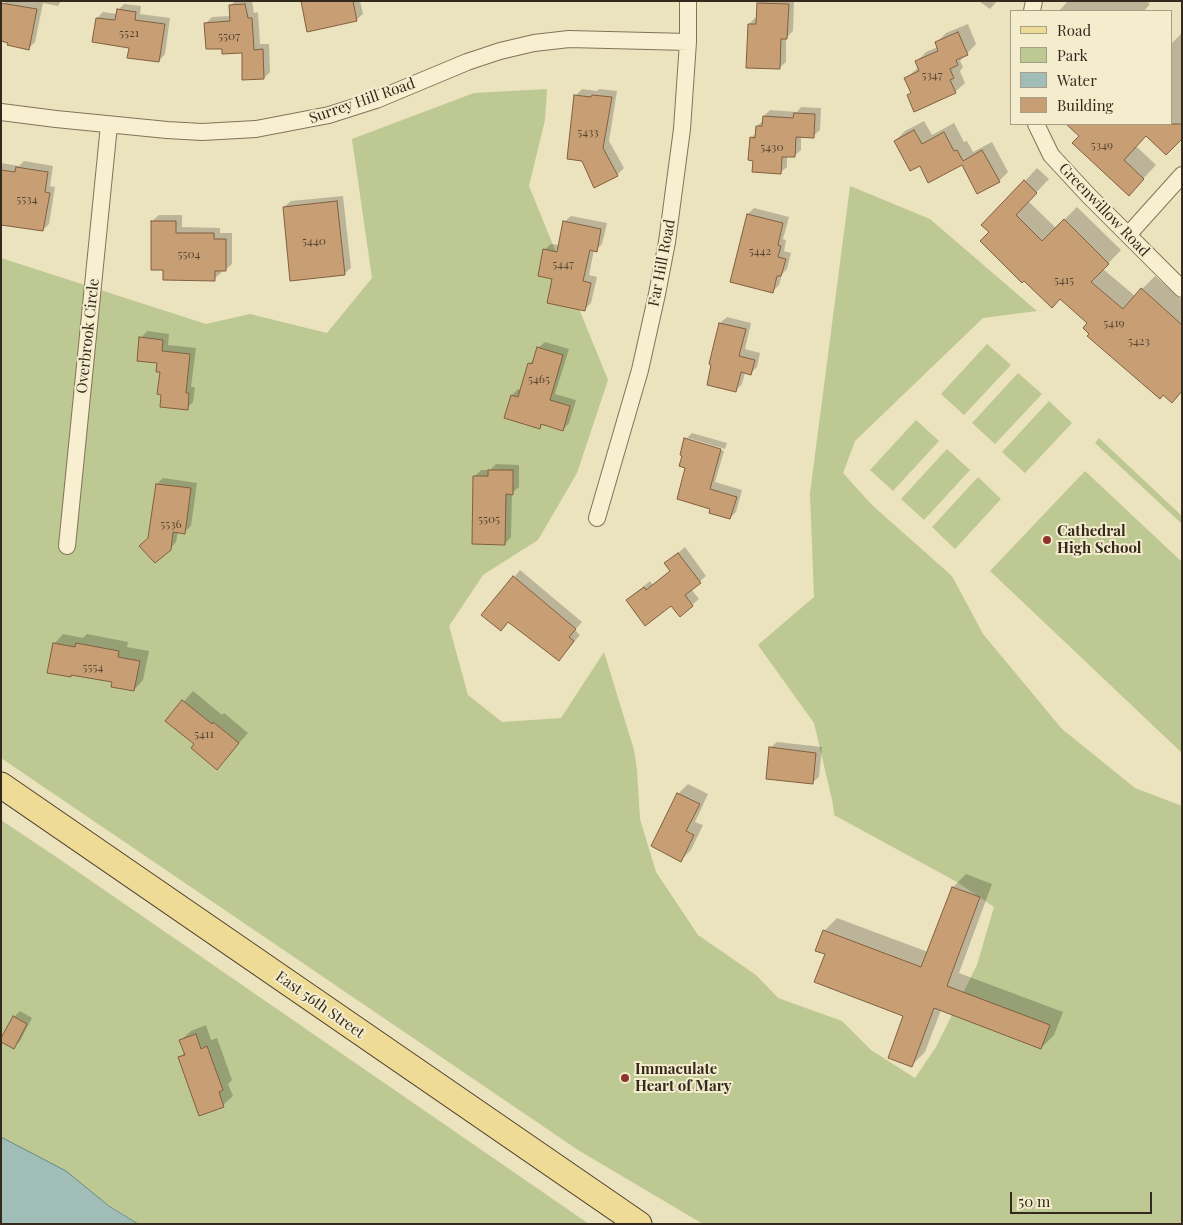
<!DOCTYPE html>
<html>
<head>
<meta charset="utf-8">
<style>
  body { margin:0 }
  #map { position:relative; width:1183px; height:1225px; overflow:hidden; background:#ebe2be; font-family:"Playfair Display",serif }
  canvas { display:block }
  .frame { position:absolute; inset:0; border:2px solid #33291c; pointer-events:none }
  .legend { position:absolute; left:1010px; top:10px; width:162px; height:115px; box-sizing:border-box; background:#f3eccd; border:1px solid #a69e86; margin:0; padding:6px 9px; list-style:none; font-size:15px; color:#33291c }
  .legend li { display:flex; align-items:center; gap:10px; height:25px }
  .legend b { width:25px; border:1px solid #a69e86 }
  .scale { position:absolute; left:1010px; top:1192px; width:142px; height:22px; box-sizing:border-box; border:2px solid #33291c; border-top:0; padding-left:6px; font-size:15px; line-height:18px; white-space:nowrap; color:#33291c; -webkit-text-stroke:4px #f3eccd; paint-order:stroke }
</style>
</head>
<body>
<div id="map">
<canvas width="1183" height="1225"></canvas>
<div class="frame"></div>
<ul class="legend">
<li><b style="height:6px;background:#eedb96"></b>Road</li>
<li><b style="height:14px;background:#bdc893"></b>Park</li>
<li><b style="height:14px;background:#a1bdb7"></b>Water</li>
<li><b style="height:14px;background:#c89f75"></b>Building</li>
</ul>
<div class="scale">50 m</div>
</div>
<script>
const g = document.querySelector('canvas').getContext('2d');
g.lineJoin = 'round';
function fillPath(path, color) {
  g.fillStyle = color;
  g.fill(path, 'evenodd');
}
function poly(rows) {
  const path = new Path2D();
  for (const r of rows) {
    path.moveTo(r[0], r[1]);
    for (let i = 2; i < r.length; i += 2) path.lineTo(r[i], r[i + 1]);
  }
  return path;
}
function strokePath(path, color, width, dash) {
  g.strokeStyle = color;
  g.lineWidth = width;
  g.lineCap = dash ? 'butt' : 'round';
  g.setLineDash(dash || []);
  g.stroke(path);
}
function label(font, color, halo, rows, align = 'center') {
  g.font = font + ' "Playfair Display",serif';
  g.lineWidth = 4;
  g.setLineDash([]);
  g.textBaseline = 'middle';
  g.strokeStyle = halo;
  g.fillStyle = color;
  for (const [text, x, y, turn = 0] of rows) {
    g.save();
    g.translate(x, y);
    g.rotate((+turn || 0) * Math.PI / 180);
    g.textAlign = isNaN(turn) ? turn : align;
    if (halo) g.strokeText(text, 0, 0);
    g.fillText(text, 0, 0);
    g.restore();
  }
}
fillPath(poly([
  [547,89,545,120,529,186,608,380,577,473,538,540,483,575,449,626,468,695,502,722,561,718,604,652,634,750,637,770,640,819,656,872,698,935,756,975,778,998,842,1021,871,1050,915,1078,936,1047,977,965,994,907,957,882,834,815,833,804,814,723,758,645,814,597,810,493,850,186,930,219,1037,311,983,318,855,441,843,473,872,505,952,576,983,634,1062,729,1135,788,1182,806,1182,1224,703,1224,578,1150,1,758,1,258,206,324,250,314,327,333,372,278,352,139,474,93],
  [987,344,1011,365,964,415,941,394],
  [1018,373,1042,394,995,444,972,423],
  [1049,401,1072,423,1025,473,1002,452],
  [916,420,939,441,893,491,870,470],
  [1099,438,1182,516,1182,524,1095,443],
  [947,449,970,470,924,520,901,499],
  [1085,471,1182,562,1182,753,990,571],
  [978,477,1001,499,955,549,932,527],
  [1,820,68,865,589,1224,138,1224,23,1149,1,1137]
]), '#bdc893');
const water = poly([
  [1,1137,66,1171,109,1206,138,1224,1,1224,1,1137]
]);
fillPath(water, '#a1bdb7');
strokePath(water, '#698a85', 1);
fillPath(poly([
  [6,1,36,2,61,1,58,6,43,3,35,42,29,48,4,4],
  [235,1,252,1,254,13,258,12,260,44,269,44,270,72,264,78,243,52,223,47,206,23,212,17,231,16,230,6],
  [302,1,360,1,363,14,356,20],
  [760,1,794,1,793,31,786,38,786,62,779,68,749,24,755,18,757,18,758,4],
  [979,1,997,1,990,9],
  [1068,1,1147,1,1150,4,1144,11,1059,11],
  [124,4,141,6,140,14,170,18,165,54,159,61,130,47,97,18,103,12,117,14,118,10],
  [968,24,976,44,960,61,963,67,960,71,965,83,955,92,908,96,912,92,906,78,919,67,916,62,926,52,938,47,936,43,946,33],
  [1182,33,1182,138,1146,135,1136,146,1156,165,1141,181,1068,124,1172,124,1172,43],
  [582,89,597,91,599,89,617,91,609,141,624,168,617,175,595,186,575,96],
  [801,107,821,108,820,130,813,136,801,136,801,150,794,156,787,156,787,167,780,173,754,160,751,138,757,132,757,126,764,120,764,116,770,110,797,112],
  [924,121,932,135,954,123,964,142,967,141,973,152,992,142,1008,172,999,181,962,164,920,164,895,141,905,131],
  [24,161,53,166,50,186,55,187,49,224,43,230,1,223,1,163,19,166],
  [1037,168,1049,179,1028,201,1056,228,1077,207,1121,250,1103,269,1135,296,1155,276,1182,300,1182,391,1089,323,991,232,1025,181],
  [343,196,351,268,344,274,284,207,291,201],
  [754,208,789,217,783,239,786,240,784,251,791,253,787,269,782,274,779,285,773,291,748,214],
  [159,215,182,215,182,227,220,228,220,233,232,233,232,264,225,270,221,270,221,273,214,279,164,269,152,221],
  [571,216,607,223,602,244,596,250,594,250,589,275,597,277,591,303,585,309,553,278,544,250,551,244,560,245,564,222],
  [727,317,751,323,745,349,760,353,757,367,751,373,745,372,742,384,735,391,713,364,710,364,720,323],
  [147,331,169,334,168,345,196,348,191,387,195,387,193,402,187,408,161,371,158,362,141,338],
  [545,342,569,349,555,394,576,400,569,423,563,430,543,424,539,428,506,417,512,395,518,389,521,390,529,364,536,357,538,348],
  [692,433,727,443,725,449,688,438,688,440,724,451,715,482,742,490,736,512,730,518,712,508,686,467,686,439],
  [496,464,519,465,519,487,512,493,511,537,505,544,474,477,481,470,490,470],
  [163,478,197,483,191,526,184,532,178,531,176,542,170,549,149,537,157,484],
  [685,547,706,576,691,589,699,599,692,605,627,600,650,581,653,585,671,571,666,563],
  [520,570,582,622,575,630,580,635,565,653,509,621,483,615],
  [63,634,83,638,87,634,128,642,127,647,149,651,143,680,134,690,113,681,54,644],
  [193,691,222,715,224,713,248,733,217,768,195,744,167,721],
  [777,742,822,747,819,777,812,783,770,748],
  [688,784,708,794,695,822,703,825,691,850,681,860,678,794],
  [966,874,992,884,959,973,1063,1012,1054,1035,1041,1048,941,1010,925,1052,912,1065,905,1015,826,954,824,931,837,918,928,952,953,887],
  [20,1011,32,1018,20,1041,14,1047,14,1017],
  [206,1025,211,1040,217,1038,232,1080,228,1084,233,1096,223,1105,179,1058,185,1052,181,1040,191,1031]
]), '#0003');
const building = poly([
  [301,1,353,1,357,21,307,32,301,1],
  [1,3,37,9,29,50,7,45,8,43,1,41,1,3],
  [757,3,789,4,787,39,781,39,780,69,746,68,748,24,756,24,757,3],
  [245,4,248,18,252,18,254,50,263,49,264,79,242,80,242,53,222,54,222,49,206,49,204,23,230,21,229,5,245,4],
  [117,9,136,12,135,20,165,24,159,62,127,58,129,48,92,42,96,18,115,20,117,9],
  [958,32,968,55,956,60,958,65,950,69,954,78,950,80,956,93,914,112,907,95,911,93,904,78,919,71,915,61,938,51,935,42,958,32],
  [574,95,591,97,592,95,612,97,603,148,618,176,594,188,582,161,567,159,574,95],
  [794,113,815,114,814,138,796,137,795,157,782,157,781,174,752,172,753,161,748,160,750,137,755,138,756,126,762,126,763,116,793,118,794,113],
  [1066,124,1182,124,1182,139,1166,155,1146,136,1124,160,1144,179,1129,196,1072,143,1079,136,1066,124],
  [914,130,922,144,944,132,954,151,957,150,963,161,982,150,1000,182,977,194,962,165,928,183,920,166,910,171,894,141,914,130],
  [16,167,48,172,45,192,50,193,43,231,1,225,1,170,15,172,16,167],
  [1024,180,1037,193,1016,215,1042,241,1064,219,1109,264,1091,282,1123,309,1141,288,1182,325,1182,391,1172,403,1163,395,1160,399,1087,336,1089,334,1083,328,1087,323,1060,299,1052,308,1024,281,1022,283,980,241,989,232,981,225,1024,180],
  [337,201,345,275,290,281,283,207,337,201],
  [747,214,783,223,778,245,781,246,778,257,786,259,781,276,777,276,773,293,730,282,747,214],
  [151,221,176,221,176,233,214,233,214,239,226,239,226,271,215,271,215,281,163,280,163,270,151,270,151,221],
  [563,221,601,229,597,252,590,250,583,281,591,283,585,311,547,303,552,279,538,276,543,249,557,252,563,221],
  [719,323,746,329,739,356,755,360,751,375,741,372,736,392,707,385,711,365,709,364,719,323],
  [139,337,163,340,162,351,190,354,186,393,189,393,188,410,160,407,161,395,157,394,160,372,156,372,157,363,137,361,139,337],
  [537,347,563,355,550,400,570,406,563,431,541,424,540,429,504,418,511,395,518,397,528,363,532,364,537,347],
  [684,438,721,449,710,489,737,497,730,519,709,513,710,509,677,499,685,468,679,466,682,456,680,455,684,438],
  [488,470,513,470,513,495,506,494,505,545,472,544,473,476,488,476,488,470],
  [156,484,191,488,185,534,173,532,171,550,155,563,139,546,148,538,156,484],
  [678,553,701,583,685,595,693,606,680,617,671,606,645,626,626,600,644,587,646,590,670,571,664,563,678,553],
  [513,576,576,629,569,637,574,641,559,661,508,622,501,631,481,615,513,576],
  [53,643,75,647,76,643,119,651,118,657,140,661,134,691,111,687,112,682,71,675,71,677,47,673,53,643],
  [182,700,212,724,213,722,239,743,217,770,191,748,194,744,165,721,182,700],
  [769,747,816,753,813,784,766,779,769,747],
  [677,793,700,804,686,831,694,835,681,862,651,846,677,793],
  [952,887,980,897,947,986,1050,1025,1041,1049,934,1008,912,1067,888,1058,903,1016,814,982,825,954,815,951,823,930,921,967,952,887],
  [13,1016,27,1024,14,1049,1,1042,1,1038,13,1016],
  [196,1034,201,1049,207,1046,223,1090,219,1092,224,1107,199,1116,178,1057,185,1055,179,1040,196,1034]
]);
fillPath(building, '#c89f75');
strokePath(building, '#815f3f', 1);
const street = poly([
  [1032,11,1034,1],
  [1,112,56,119,167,130,202,132,256,129,329,115,376,100,467,62,500,51,534,43,569,39,688,42],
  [1036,124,1051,155,1088,195,1182,289],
  [1128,235,1182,175],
  [597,518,640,370,657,294,667,242,682,129,688,42,688,1],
  [67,546,109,125]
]);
const primary = poly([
  [1,785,639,1224]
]);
strokePath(street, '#837358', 18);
strokePath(primary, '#50402c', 27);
strokePath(street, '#f7efd0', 16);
strokePath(primary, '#eedb96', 25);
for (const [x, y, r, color] of [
  [1047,540,5,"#8f332a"],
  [625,1078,5,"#8f332a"]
]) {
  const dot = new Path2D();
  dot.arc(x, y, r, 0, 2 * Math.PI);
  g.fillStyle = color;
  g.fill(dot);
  strokePath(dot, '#f3eccd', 2);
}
label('12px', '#584632', null, [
  ["5521",129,33],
  ["5507",229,36],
  ["5347",932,75],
  ["5433",588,132],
  ["5349",1102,145],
  ["5430",772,147],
  ["5534",27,199],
  ["5440",314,241],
  ["5442",760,251],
  ["5504",189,254],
  ["5447",563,264],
  ["5415",1064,280],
  ["5419",1114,323],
  ["5423",1139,341],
  ["5465",539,379],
  ["5505",489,519],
  ["5536",171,524],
  ["5554",93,667],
  ["5411",204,734]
]);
label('15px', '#33291c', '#f3eccd', [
  ["Surrey Hill Road",362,101,-19],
  ["Greenwillow Road",1104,210,46],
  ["Far Hill Road",662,263,-79],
  ["Overbrook Circle",88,336,-84],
  ["East 56th Street",320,1005,35]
]);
label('bold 15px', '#33291c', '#f3eccd', [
  ["Cathedral",1057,531],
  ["High School",1057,548],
  ["Immaculate",635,1069],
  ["Heart of Mary",635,1086]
], 'left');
</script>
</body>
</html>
